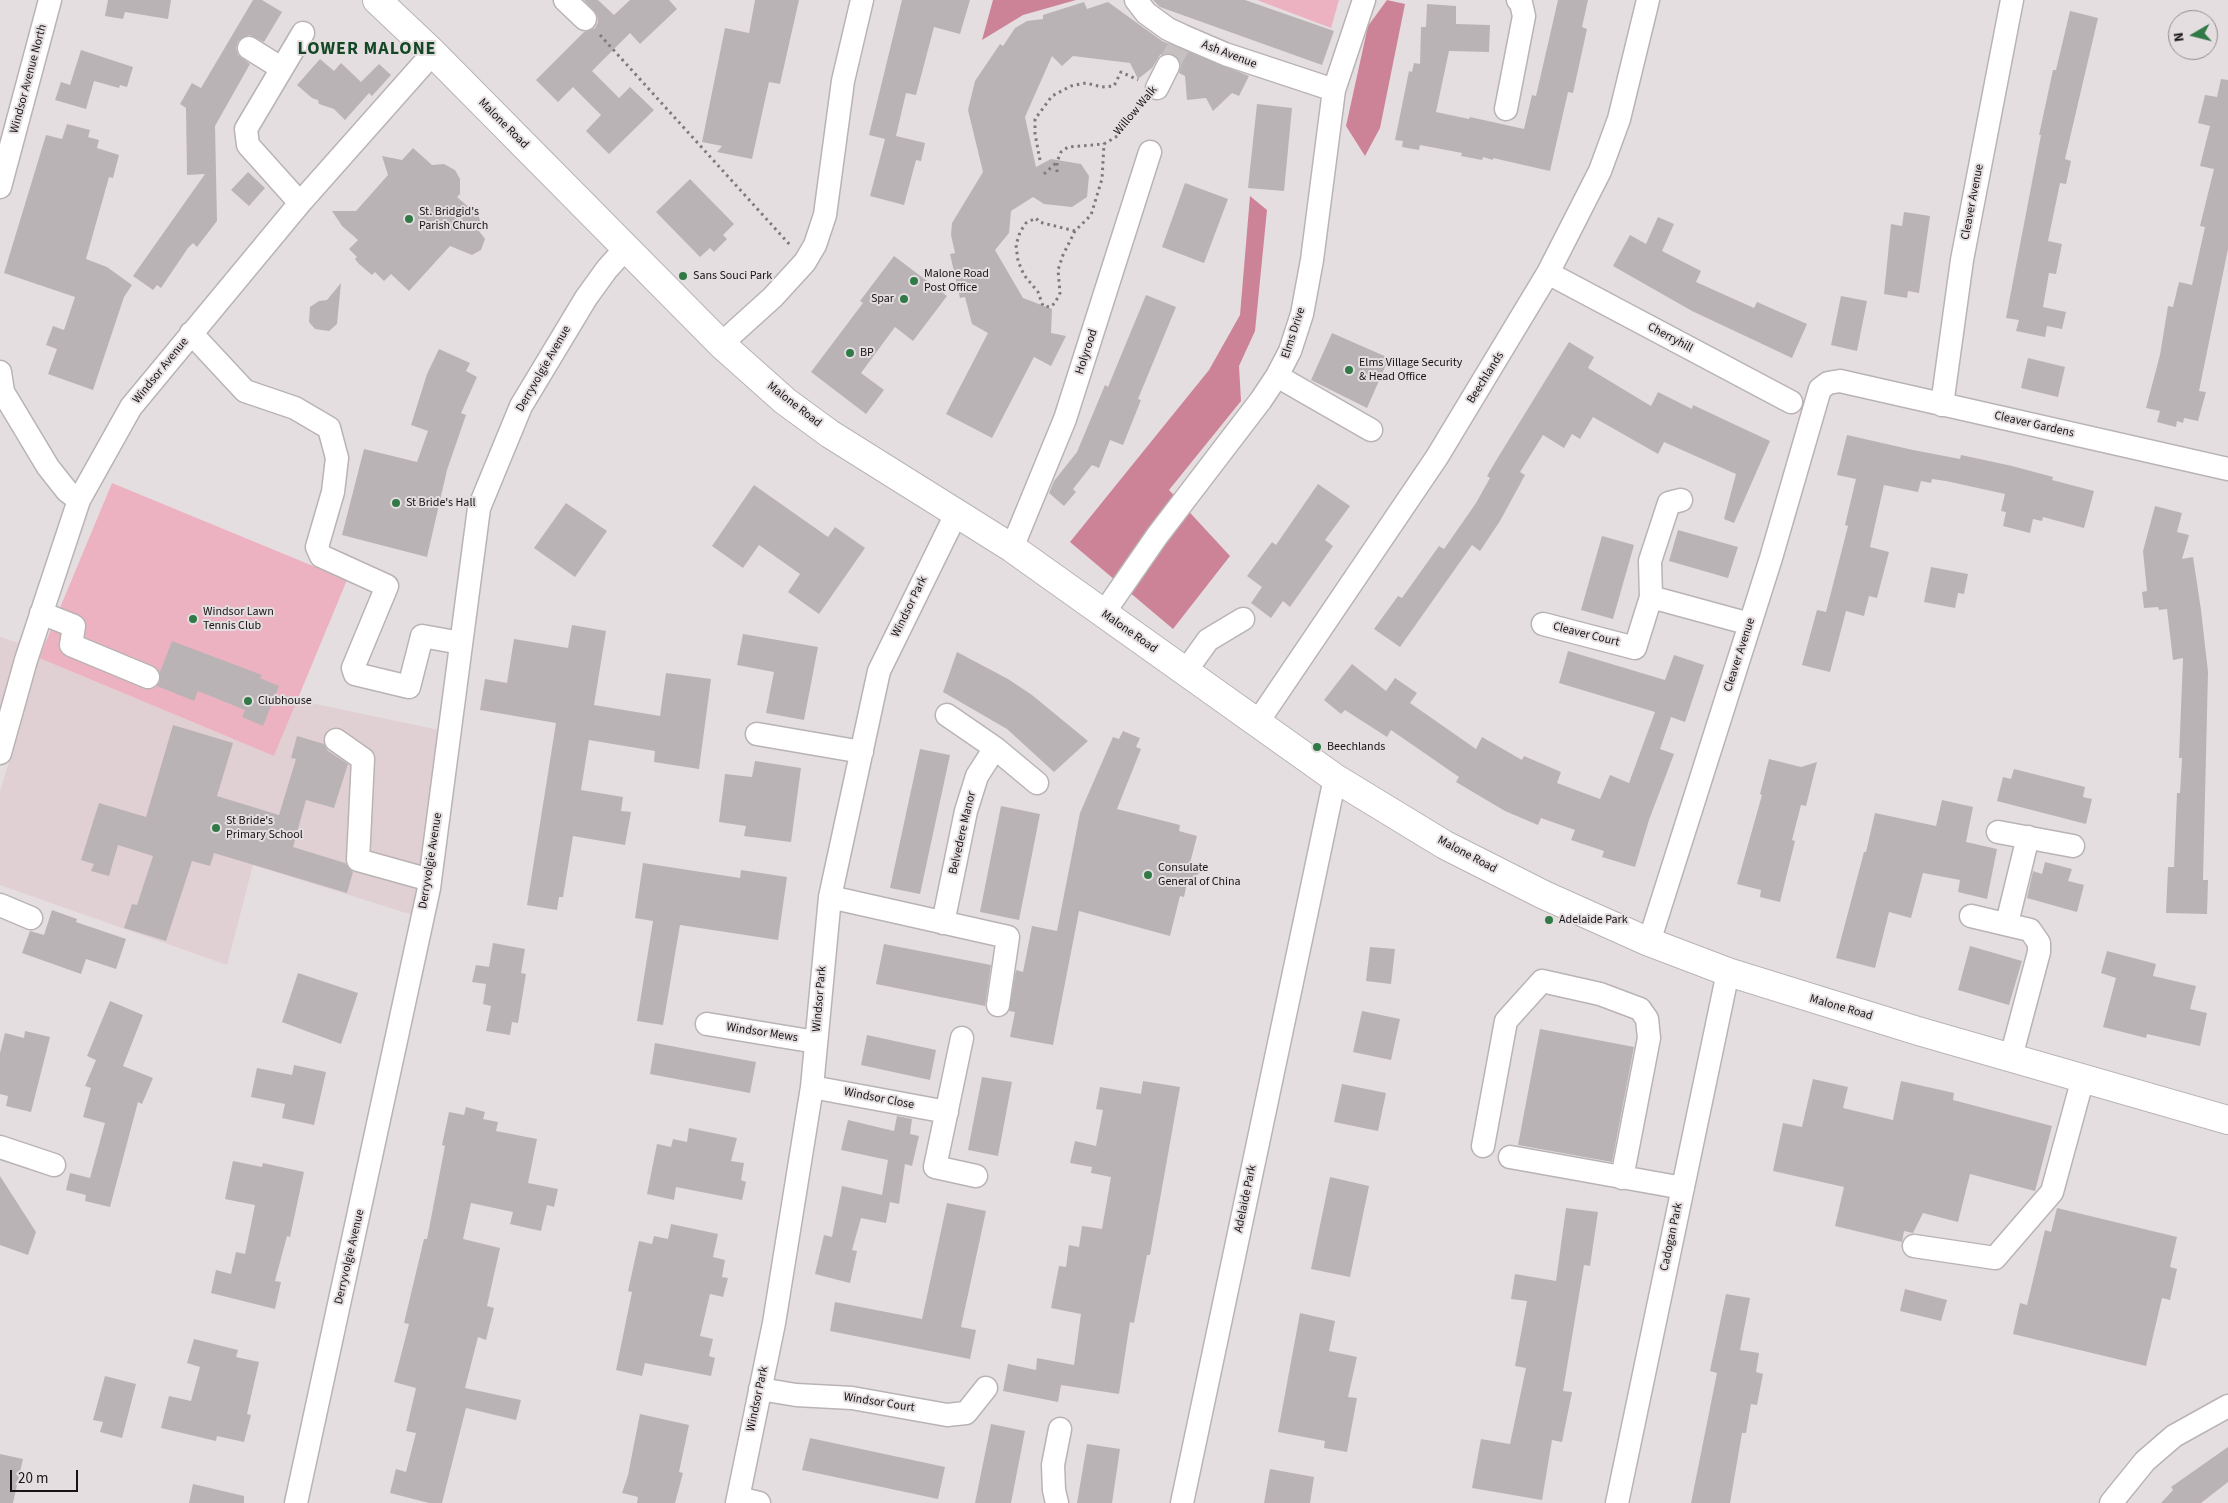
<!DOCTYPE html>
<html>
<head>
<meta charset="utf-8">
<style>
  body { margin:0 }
  #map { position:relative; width:2228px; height:1503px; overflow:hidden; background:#e5dee0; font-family:"Source Sans 3",sans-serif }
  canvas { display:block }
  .north { position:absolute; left:2168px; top:10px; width:50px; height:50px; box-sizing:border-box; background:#e5dee0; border:1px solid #928d8e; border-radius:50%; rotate:262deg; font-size:14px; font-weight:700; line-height:20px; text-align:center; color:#161414 }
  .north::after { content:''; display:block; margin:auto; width:18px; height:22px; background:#317a47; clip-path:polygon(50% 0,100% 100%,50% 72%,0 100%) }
  .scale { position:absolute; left:10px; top:1470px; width:68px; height:22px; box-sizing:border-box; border:2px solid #161414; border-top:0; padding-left:6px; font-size:15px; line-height:18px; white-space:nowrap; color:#161414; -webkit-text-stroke:4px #e5dee0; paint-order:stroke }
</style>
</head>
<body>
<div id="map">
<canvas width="2228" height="1503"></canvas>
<div class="north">N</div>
<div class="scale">20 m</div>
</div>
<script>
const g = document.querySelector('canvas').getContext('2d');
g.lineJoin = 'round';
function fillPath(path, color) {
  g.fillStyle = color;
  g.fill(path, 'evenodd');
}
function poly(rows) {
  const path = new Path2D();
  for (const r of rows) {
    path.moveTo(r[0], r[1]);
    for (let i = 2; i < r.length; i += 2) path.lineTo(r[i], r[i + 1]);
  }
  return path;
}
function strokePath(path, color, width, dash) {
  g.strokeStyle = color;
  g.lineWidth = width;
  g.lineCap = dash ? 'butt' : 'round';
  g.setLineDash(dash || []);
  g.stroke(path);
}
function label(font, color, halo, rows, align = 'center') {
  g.font = font + ' "Source Sans 3",sans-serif';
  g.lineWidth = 4;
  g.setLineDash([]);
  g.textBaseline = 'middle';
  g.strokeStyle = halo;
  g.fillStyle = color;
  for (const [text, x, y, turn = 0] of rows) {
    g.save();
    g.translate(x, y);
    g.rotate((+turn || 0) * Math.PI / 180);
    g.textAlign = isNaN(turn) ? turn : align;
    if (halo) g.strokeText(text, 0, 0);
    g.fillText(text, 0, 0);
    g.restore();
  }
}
fillPath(poly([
  [0,637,22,644,0,722],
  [39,658,274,756,297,700,444,731,422,918,253,865,227,965,0,885,0,792]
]), '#e0d0d4');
fillPath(poly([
  [1257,0,1339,0,1331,28],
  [112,483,347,580,274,756,39,658]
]), '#edb2c2');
fillPath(poly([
  [993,0,1076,0,1023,15,982,40],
  [1387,0,1405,4,1380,128,1365,156,1346,126,1368,26],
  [1250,196,1267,210,1255,331,1239,366,1241,401,1169,490,1230,556,1173,629,1070,542,1209,370,1240,315]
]), '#cc8398');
fillPath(poly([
  [108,0,171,0,168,19,125,12,123,19,105,16],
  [253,0,262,0,282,12,264,42,249,35,238,41,236,48,238,55,250,64,215,126,217,221,197,247,193,243,188,248,161,288,157,285,153,290,133,276,205,174,187,175,186,108,180,104,192,83,201,88],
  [584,0,598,0,614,15,630,0,669,0,677,9,640,44,630,33,592,71,619,98,630,87,654,110,609,154,586,131,601,115,573,87,558,102,536,80,584,32,595,28,598,22,597,15],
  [755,0,799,0,780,84,769,82,752,159,717,152,722,146,702,142,725,28,749,33],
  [902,0,970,0,960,34,934,27,916,95,906,93,896,136,925,143,921,161,916,160,904,205,870,196,885,139,869,135],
  [1153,0,1245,0,1334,31,1322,65,1160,7],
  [1558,0,1588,0,1582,27,1587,29,1573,93,1568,92,1550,171,1493,158,1493,160,1483,157,1482,160,1461,156,1462,153,1420,145,1419,150,1402,147,1403,141,1395,140,1409,71,1412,72,1414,63,1420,64,1421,27,1426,27,1427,4,1456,6,1456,24,1490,25,1489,52,1449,51,1436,112,1469,119,1470,117,1524,129,1532,95,1536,96],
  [1084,2,1087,9,1108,2,1162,41,1249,76,1239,96,1232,93,1213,111,1206,98,1187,100,1185,76,1179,73,1181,65,1179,58,1173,54,1167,53,1160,55,1152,68,1138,79,1130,63,1073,56,1062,66,1052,56,1025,117,1036,167,1051,159,1081,164,1089,176,1087,197,1072,207,1044,204,1033,197,1011,211,1009,233,995,250,1023,298,1052,309,1051,333,1066,336,1051,366,1034,357,992,438,946,414,988,333,972,324,965,297,960,298,950,254,955,253,951,235,952,223,983,172,968,110,975,81,1000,44,1003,46,1015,28,1027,21,1043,19,1043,15],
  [2070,11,2098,18,2065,159,2071,161,2066,184,2060,183,2048,241,2062,244,2056,274,2049,273,2043,307,2066,312,2062,329,2047,326,2045,337,2016,331,2019,320,2006,318,2041,135,2039,135,2053,70,2056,70],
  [81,50,133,67,127,87,120,85,119,88,94,81,86,109,55,100,61,82,70,85],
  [320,59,334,71,341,63,361,82,379,64,391,75,372,96,369,93,345,120,334,109,319,104,318,100,312,98,297,85],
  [2221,79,2228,80,2228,249,2199,391,2206,392,2198,421,2184,418,2183,423,2177,421,2176,427,2157,422,2160,411,2146,408,2160,355,2168,306,2173,307,2179,282,2192,285,2205,227,2200,226,2214,169,2200,166,2210,126,2198,123,2205,95,2217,97],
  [1257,104,1292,108,1284,191,1248,188],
  [67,124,90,130,88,137,99,140,97,148,119,155,113,178,109,177,86,259,107,267,132,285,124,297,93,390,48,374,57,349,46,345,53,326,64,330,75,297,4,273,46,135,62,139],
  [413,148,432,165,444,164,455,170,460,179,460,194,457,197,478,215,480,220,479,231,485,239,481,250,472,255,450,246,409,291,391,274,384,281,375,272,372,275,359,264,355,259,357,257,349,249,358,240,342,226,332,211,356,211,388,175,382,156,402,160],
  [248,172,265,188,249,206,231,190],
  [690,179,734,224,723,235,727,239,714,252,710,248,700,257,656,212],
  [1185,183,1228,199,1204,263,1162,247],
  [1904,212,1930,216,1919,293,1908,291,1907,298,1884,294,1891,224,1902,226],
  [1658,217,1674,224,1662,251,1701,271,1696,282,1754,308,1757,302,1807,324,1792,358,1692,311,1613,266,1630,235,1646,244],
  [894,256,947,296,913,341,895,327,861,373,884,390,866,414,811,372,863,303,860,301],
  [341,283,337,324,329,331,315,329,309,322,310,307,319,301,327,300],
  [1146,295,1176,307,1138,399,1141,400,1123,445,1110,440,1099,468,1092,465,1073,489,1076,492,1064,506,1049,493,1054,481,1077,452,1105,385,1108,387],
  [1841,296,1867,301,1857,351,1831,345],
  [1332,333,1389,358,1367,408,1311,380],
  [1569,342,1594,357,1588,368,1651,406,1658,392,1692,409,1693,405,1770,441,1734,523,1724,519,1736,474,1664,442,1658,454,1593,417,1580,439,1572,434,1564,448,1543,435,1520,472,1525,475,1500,521,1480,551,1472,545,1400,647,1374,629,1398,596,1402,598,1439,546,1444,549,1476,503,1490,478,1487,476,1497,459],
  [439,349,470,363,466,371,477,377,461,413,466,415,447,470,427,557,342,535,364,449,417,462,428,431,411,425,427,374],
  [2028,358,2065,367,2058,397,2021,388],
  [1847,435,1913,450,1960,459,1961,455,2012,466,2053,477,2052,480,2094,491,2084,528,2043,517,2042,521,2033,519,2030,533,2003,526,2006,512,2001,511,2005,494,1946,481,1932,479,1931,483,1921,481,1918,492,1884,485,1870,547,1889,552,1877,598,1869,596,1864,616,1846,611,1830,672,1802,665,1817,610,1826,612,1848,526,1845,525,1856,479,1837,475],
  [1318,484,1350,506,1325,540,1333,546,1290,607,1283,601,1271,618,1251,603,1262,587,1247,576,1272,542,1276,545],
  [754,485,828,537,835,527,865,548,819,614,788,592,800,574,759,545,743,568,712,546],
  [566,503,607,531,575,577,534,548],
  [2155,506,2182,513,2177,532,2189,535,2182,559,2193,557,2201,610,2208,672,2203,880,2208,880,2207,914,2166,913,2168,867,2174,867,2177,793,2180,793,2182,758,2179,758,2183,658,2173,660,2167,609,2159,610,2158,607,2144,608,2142,592,2147,591,2143,551],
  [1678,530,1738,547,1728,578,1669,561],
  [1602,536,1634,545,1613,619,1581,610],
  [1931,567,1968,574,1964,594,1958,593,1955,608,1924,602],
  [572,625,606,631,594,705,660,716,666,673,711,679,699,769,654,762,655,751,589,740,581,790,623,797,621,811,631,812,625,845,573,836,563,897,559,897,557,910,527,905,556,723,480,710,485,679,507,683,514,639,568,648],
  [743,634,818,647,804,720,766,713,774,672,737,665],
  [172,641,262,675,260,678,279,686,263,726,242,717,245,710,198,691,194,701,157,686,160,682,160,672],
  [1568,651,1665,680,1674,655,1704,665,1685,722,1671,717,1660,749,1674,754,1649,820,1635,867,1602,857,1604,851,1571,840,1575,830,1541,818,1538,825,1505,811,1456,782,1459,777,1391,730,1387,737,1345,710,1341,714,1324,700,1352,664,1386,691,1395,678,1417,693,1410,703,1476,749,1482,737,1522,760,1524,756,1561,772,1557,783,1600,799,1610,775,1629,783,1655,712,1559,683],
  [957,652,1008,679,1032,695,1088,741,1054,772,1007,729,943,692],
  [173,725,233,743,217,796,279,815,296,759,291,758,297,736,324,744,328,751,348,764,334,808,306,800,293,847,345,863,353,872,347,893,214,853,210,866,192,861,166,941,124,928,132,904,137,905,153,856,118,845,109,876,91,871,94,864,81,860,99,803,146,817],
  [1123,731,1140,738,1136,747,1141,749,1117,809,1180,825,1179,831,1197,836,1190,863,1203,870,1187,883,1184,897,1180,896,1170,936,1079,911,1053,1045,1010,1037,1015,1012,1009,1011,1016,970,1023,972,1032,926,1057,931,1080,813,1113,737,1119,739],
  [920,749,950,755,920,894,890,888],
  [1769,759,1801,767,1817,762,1806,806,1801,805,1792,840,1795,841,1780,902,1760,897,1761,890,1737,884,1762,795,1760,794],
  [755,761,801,768,791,842,744,836,746,826,719,822,725,774,752,777],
  [2014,769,2085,787,2083,797,2092,799,2086,824,1997,801,2003,777,2011,779],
  [1942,800,1973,807,1966,842,1997,849,1987,899,1958,892,1960,880,1923,873,1911,918,1889,912,1875,968,1836,958,1864,852,1866,852,1875,813,1936,826],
  [1001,806,1040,814,1019,920,980,912],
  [2045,862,2072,869,2068,881,2084,885,2077,912,2027,898,2033,871,2042,874],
  [643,863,740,878,741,870,787,877,778,940,680,925,663,1025,637,1021,653,921,635,918],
  [52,910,77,919,76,922,126,939,116,969,86,959,81,974,22,953,30,931,44,935],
  [493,943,525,949,521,973,526,974,518,1023,512,1022,510,1035,486,1031,491,1006,483,1004,486,984,472,982,476,965,489,967],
  [884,944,991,965,985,1006,876,984],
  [1970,946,2022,961,2009,1005,1958,990],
  [1370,947,1395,949,1391,984,1366,981],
  [2107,951,2156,964,2153,976,2196,986,2190,1009,2207,1013,2200,1046,2147,1034,2146,1038,2103,1027,2116,978,2101,973],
  [298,973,358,993,341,1044,282,1022],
  [110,1001,143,1015,123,1066,153,1078,142,1104,138,1102,110,1207,85,1201,86,1195,66,1190,70,1173,90,1178,105,1123,83,1117,91,1088,85,1086,96,1060,87,1056],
  [1362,1011,1400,1019,1391,1060,1353,1052],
  [1540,1029,1634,1047,1612,1162,1518,1145],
  [25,1031,50,1037,31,1112,6,1106,8,1096,0,1094,0,1053,5,1033,24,1038],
  [867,1035,936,1050,930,1080,861,1065],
  [655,1043,756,1062,750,1093,650,1074],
  [294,1065,326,1072,314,1125,282,1118,285,1104,251,1097,257,1068,292,1075],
  [982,1077,1012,1082,998,1156,968,1150],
  [1813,1079,1848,1087,1843,1108,1893,1120,1901,1081,1954,1093,1953,1100,2052,1126,2035,1191,1970,1174,1958,1222,1923,1213,1913,1233,1904,1231,1902,1242,1835,1226,1844,1187,1773,1171,1783,1123,1802,1127],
  [1143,1081,1180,1087,1150,1255,1147,1255,1134,1323,1130,1322,1119,1394,1061,1385,1058,1402,1003,1391,1008,1364,1036,1370,1037,1358,1074,1365,1081,1314,1051,1308,1059,1266,1066,1267,1069,1245,1079,1247,1082,1226,1102,1229,1111,1177,1091,1173,1092,1167,1070,1163,1075,1141,1096,1146,1103,1110,1096,1109,1100,1087,1141,1094],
  [1342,1084,1386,1093,1378,1131,1334,1122],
  [466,1107,485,1112,483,1119,498,1122,496,1131,537,1139,528,1183,558,1189,554,1207,547,1205,541,1231,510,1224,513,1212,471,1203,463,1239,500,1248,487,1306,494,1308,486,1340,478,1337,465,1388,521,1400,516,1420,466,1408,442,1503,429,1503,390,1493,396,1469,406,1472,416,1433,406,1431,416,1388,394,1382,409,1324,404,1323,424,1239,427,1239,445,1146,442,1145,449,1112,464,1115],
  [897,1116,912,1119,910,1134,919,1136,912,1166,905,1164,899,1204,890,1202,886,1223,861,1218,852,1250,857,1251,850,1283,815,1274,824,1235,832,1237,842,1186,882,1195,888,1160,841,1150,848,1120,894,1131],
  [689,1128,737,1138,731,1161,744,1163,741,1180,746,1182,742,1200,676,1187,674,1200,647,1194,657,1144,671,1147,673,1139,687,1142],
  [233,1161,262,1167,263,1163,304,1172,290,1237,287,1236,275,1281,281,1282,275,1309,211,1293,216,1270,231,1274,236,1252,245,1254,255,1205,225,1199],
  [0,1176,36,1232,28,1255,0,1245],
  [1330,1177,1369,1186,1350,1277,1311,1269],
  [947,1203,986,1211,961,1327,976,1330,970,1359,830,1331,835,1302,922,1319],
  [1566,1208,1598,1212,1590,1266,1584,1265,1563,1391,1572,1392,1562,1442,1552,1440,1542,1500,1472,1488,1481,1439,1510,1444,1526,1368,1515,1366,1527,1301,1511,1299,1515,1274,1556,1281],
  [2057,1208,2177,1237,2170,1267,2177,1269,2170,1300,2162,1298,2146,1366,2013,1334,2020,1303,2027,1305,2045,1230,2051,1232],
  [671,1224,718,1234,713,1257,725,1260,722,1277,728,1278,723,1297,710,1294,700,1336,713,1339,709,1356,715,1358,711,1376,645,1363,642,1376,616,1370,632,1292,628,1291,639,1241,652,1244,654,1236,668,1239],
  [1905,1289,1947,1300,1941,1321,1900,1311],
  [1726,1294,1750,1298,1740,1350,1759,1353,1756,1372,1763,1374,1757,1405,1751,1404,1746,1433,1742,1433,1730,1503,1691,1503,1717,1373,1710,1371],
  [1300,1313,1335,1321,1329,1351,1357,1357,1348,1397,1357,1398,1347,1452,1324,1448,1325,1441,1278,1432],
  [194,1339,238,1350,236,1357,259,1362,247,1414,251,1415,244,1442,217,1436,216,1441,161,1428,169,1396,191,1401,200,1367,187,1363],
  [105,1376,136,1384,122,1438,100,1432,103,1422,93,1420],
  [640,1414,689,1425,679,1472,683,1473,675,1503,637,1503,638,1497,622,1493,628,1475],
  [991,1424,1025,1431,1011,1503,975,1503],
  [810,1438,945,1467,938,1499,802,1470],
  [1087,1444,1120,1449,1112,1503,1077,1503],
  [2228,1447,2228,1482,2201,1503,2161,1503,2173,1490,2171,1487],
  [0,1454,23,1459,13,1503,0,1503],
  [1270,1469,1314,1477,1310,1503,1264,1503],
  [193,1484,244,1496,244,1503,189,1503]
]), '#bab3b5');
strokePath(poly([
  [1168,66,1179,46]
]), '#c6c0c1', 22, [22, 11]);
const minor = poly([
  [565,0,585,19],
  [1136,0,1146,13,1168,29,1183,36,1225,54,1334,90],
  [249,48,281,68],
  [1157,88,1168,66],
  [1506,109,1524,16,1521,3,1518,0],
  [0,187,50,0],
  [300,203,248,145,246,129,303,33],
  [1548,273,1791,402],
  [191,333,245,391,295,408,329,428,337,458,333,492,317,547,321,556,387,586,353,668,355,674,409,687,422,636,461,643],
  [721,344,773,297,805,262,815,245,825,215,843,81,862,0],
  [0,372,3,392,48,467,67,491,79,500],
  [1277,376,1371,430],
  [1942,405,1962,260,2012,0],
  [1012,548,1065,419,1150,152],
  [1651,597,1750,624],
  [41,613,74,626,71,645,148,677],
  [1103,614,1157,536,1261,400,1277,376,1290,351,1302,314,1312,260,1334,90,1364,0],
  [1543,624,1635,648,1651,597,1650,561,1669,503,1681,500],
  [1185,672,1208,640,1243,619],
  [947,715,995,748,1037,783],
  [1257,723,1437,457,1548,273,1600,171,1619,119,1648,0],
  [757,734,862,752],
  [336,740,363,759,358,860,430,880],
  [0,753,26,660,79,500,131,407,300,203,433,53],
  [1998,832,2073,846],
  [830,897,1008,937,998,1005],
  [0,905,31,918],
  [1971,916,2030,930,2039,943,2039,952,2011,1057],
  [943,923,966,811,977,776,995,748],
  [2007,923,2028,837],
  [1649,942,1771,558,1820,389,1828,383,1840,381,2228,469],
  [707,1024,816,1042],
  [962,1038,935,1167,976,1176],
  [812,1087,947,1112],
  [1483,1146,1506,1021,1542,981,1600,994,1640,1009,1647,1019,1649,1038,1622,1178],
  [0,1147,54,1165],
  [1510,1157,1683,1188],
  [1914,1246,1995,1258,2052,1192,2083,1078],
  [760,1389,796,1395,852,1398,947,1415,966,1413,986,1388],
  [738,1498,759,1503],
  [296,1503,429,888,479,508,521,406,586,298,607,269,626,248],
  [737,1503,774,1323,812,1087,830,897,879,671,957,512],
  [1057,1503,1054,1490,1053,1465,1060,1429],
  [1182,1503,1335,778],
  [1617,1503,1728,972],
  [2111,1503,2145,1461,2174,1436,2228,1406]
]);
const major = poly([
  [377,0,433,53,721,344,785,401,830,434,1012,548,1335,778,1445,845,1544,895,1649,942,1728,972,1918,1031,2228,1120]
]);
strokePath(minor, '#bab3b4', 25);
strokePath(major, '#bab3b4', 30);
strokePath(poly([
  [600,35,790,245],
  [1040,160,1035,134,1035,119,1052,96,1071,86,1086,83,1102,87,1114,86,1121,72,1138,80],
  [1057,172,1057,162,1061,152,1068,147,1104,144],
  [1044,174,1057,162],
  [1075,231,1039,222,1036,218,1026,223,1020,232,1016,245,1018,261,1024,275,1038,292,1043,306,1050,307,1055,303,1060,293,1058,270,1063,255,1075,231,1091,215,1102,179,1104,144,1119,135,1143,103]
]), '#7e7a7b', 3, [2.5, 4]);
strokePath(minor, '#fff', 22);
strokePath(major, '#fff', 28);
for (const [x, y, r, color] of [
  [409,219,5,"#317a47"],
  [683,276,5,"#317a47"],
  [914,281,5,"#317a47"],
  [904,299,5,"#317a47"],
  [850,353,5,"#317a47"],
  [1349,370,5,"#317a47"],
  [396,503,5,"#317a47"],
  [193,619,5,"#317a47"],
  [248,701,5,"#317a47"],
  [1317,747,5,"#317a47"],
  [216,828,5,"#317a47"],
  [1148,875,5,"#317a47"],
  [1549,920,5,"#317a47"]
]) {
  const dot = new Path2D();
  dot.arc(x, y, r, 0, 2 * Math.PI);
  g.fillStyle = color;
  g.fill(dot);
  strokePath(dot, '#e5dee0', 2);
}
label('12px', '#161414', '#e5dee0', [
  ["Ash Avenue",1229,55,21],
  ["Windsor Avenue North",29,79,-75],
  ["Willow Walk",1136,111,-50],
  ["Malone Road",503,124,45],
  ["Cleaver Avenue",1973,202,-79],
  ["Elms Drive",1294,333,-72],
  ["Cherryhill",1670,338,28],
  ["Holyrood",1087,352,-72],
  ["Derryvolgie Avenue",544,369,-60],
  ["Windsor Avenue",161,371,-51],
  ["Beechlands",1486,378,-58],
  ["Malone Road",794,405,38],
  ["Cleaver Gardens",2034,425,13],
  ["Windsor Park",910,607,-64],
  ["Malone Road",1129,632,35],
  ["Cleaver Court",1586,635,14],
  ["Cleaver Avenue",1740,655,-72],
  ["Belvedere Manor",963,833,-77],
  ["Malone Road",1467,855,28],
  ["Derryvolgie Avenue",431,861,-81],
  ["Windsor Park",820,999,-85],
  ["Malone Road",1841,1008,16],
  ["Windsor Mews",762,1033,9],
  ["Windsor Close",879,1099,11],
  ["Adelaide Park",1246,1199,-78],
  ["Cadogan Park",1672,1237,-78],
  ["Derryvolgie Avenue",350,1257,-77],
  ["Windsor Park",758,1399,-78],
  ["Windsor Court",879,1403,9]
]);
label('12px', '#161414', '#e5dee0', [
  ["St. Bridgid's",419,212],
  ["Parish Church",419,226],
  ["Malone Road",924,274],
  ["Post Office",924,288],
  ["Sans Souci Park",693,276],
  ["Spar",894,299,"right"],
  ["BP",860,353],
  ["Elms Village Security",1359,363],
  ["& Head Office",1359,377],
  ["St Bride's Hall",406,503],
  ["Windsor Lawn",203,612],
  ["Tennis Club",203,626],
  ["Clubhouse",258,701],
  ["Beechlands",1327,747],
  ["St Bride's",226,821],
  ["Primary School",226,835],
  ["Consulate",1158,868],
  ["General of China",1158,882],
  ["Adelaide Park",1559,920]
], 'left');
g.letterSpacing = '1px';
label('bold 18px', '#144725', '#e5dee0', [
  ["LOWER MALONE",367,50]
]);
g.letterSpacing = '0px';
</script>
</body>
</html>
